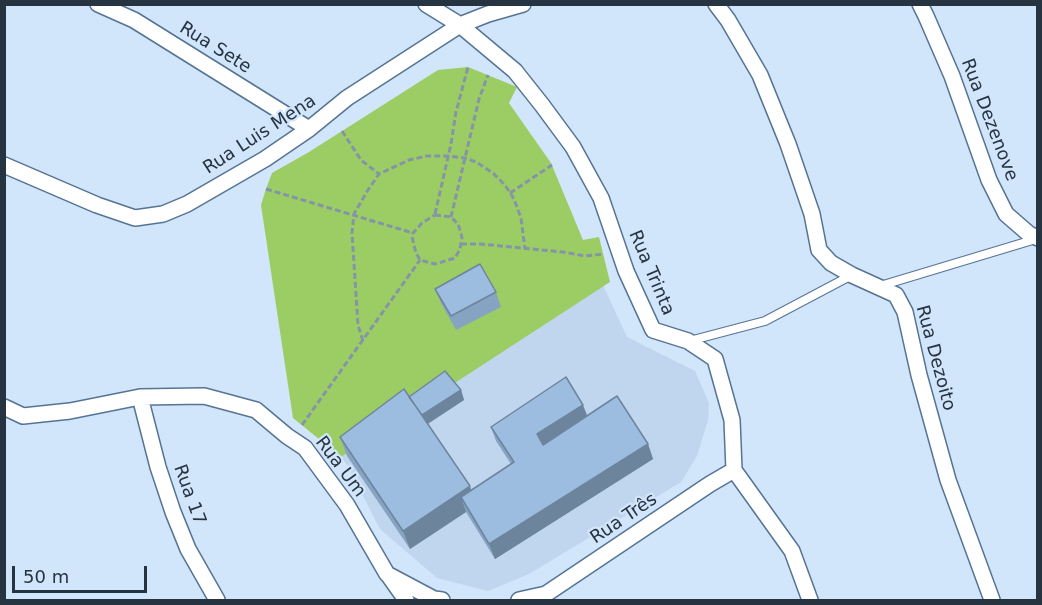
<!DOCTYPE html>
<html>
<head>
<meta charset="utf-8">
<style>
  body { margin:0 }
  #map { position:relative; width:1042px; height:605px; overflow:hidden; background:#d1e5fb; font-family:"DejaVu Sans",sans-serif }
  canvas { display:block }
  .frame { position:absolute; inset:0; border:6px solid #263341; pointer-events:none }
  .scale { position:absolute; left:12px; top:566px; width:135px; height:27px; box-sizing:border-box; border:3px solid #263341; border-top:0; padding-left:8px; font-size:18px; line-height:21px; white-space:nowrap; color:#263341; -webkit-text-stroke:4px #d1e5fb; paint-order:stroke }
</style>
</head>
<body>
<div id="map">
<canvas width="1042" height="605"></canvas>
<div class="frame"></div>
<div class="scale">50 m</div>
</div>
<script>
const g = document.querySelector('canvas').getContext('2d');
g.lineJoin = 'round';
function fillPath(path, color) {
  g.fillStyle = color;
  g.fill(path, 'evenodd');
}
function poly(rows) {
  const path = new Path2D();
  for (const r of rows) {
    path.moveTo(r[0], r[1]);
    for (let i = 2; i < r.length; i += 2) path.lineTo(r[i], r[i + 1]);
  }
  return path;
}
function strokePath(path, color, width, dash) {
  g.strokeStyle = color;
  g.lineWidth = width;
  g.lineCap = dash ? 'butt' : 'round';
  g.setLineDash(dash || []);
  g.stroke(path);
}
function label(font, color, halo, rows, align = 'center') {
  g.font = font + ' "DejaVu Sans",sans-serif';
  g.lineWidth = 4.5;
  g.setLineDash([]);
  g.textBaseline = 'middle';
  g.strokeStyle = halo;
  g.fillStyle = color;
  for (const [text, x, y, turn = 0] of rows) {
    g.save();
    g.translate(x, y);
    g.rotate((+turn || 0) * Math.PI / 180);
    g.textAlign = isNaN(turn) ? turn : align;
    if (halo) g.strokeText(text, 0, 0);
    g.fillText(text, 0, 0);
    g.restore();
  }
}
fillPath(poly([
  [603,285,627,337,695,371,709,403,708,420,697,456,681,482,529,574,488,591,437,578,380,529,347,465,341,457,449,381]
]), '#c0d6ef');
fillPath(poly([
  [468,67,517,87,509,103,551,163,583,240,599,237,610,282,341,457,293,418,261,205,266,189,272,173,309,152,438,70]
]), '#9ccd64');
const service = poly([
  [880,286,1036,239],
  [689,341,765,321,852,275]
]);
const minor = poly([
  [98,4,134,20,309,129],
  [426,4,460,25,515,71,542,105,573,147,601,198,626,271,653,330,688,341,715,359,732,420,734,470,792,551,810,600],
  [716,4,728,20,760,75,788,144,812,214,819,250,831,263,852,275,896,295,905,312,919,375,948,480,992,600],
  [920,4,926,16,952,76,989,180,1006,214,1029,234,1038,238],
  [4,165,97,205,135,218,163,214,187,204,265,159,309,129,347,98,460,25,488,14,523,4],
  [140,397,158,467,173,512,188,549,217,600],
  [4,407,23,416,70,411,140,397,204,396,256,410,287,436,305,448,347,505,387,574,434,599,442,600],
  [389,576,406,600],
  [519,600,546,594],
  [537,600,710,484,734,470]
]);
strokePath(service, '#557494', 10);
strokePath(minor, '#557494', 18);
strokePath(poly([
  [342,131,361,160,379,174],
  [266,189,413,233],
  [510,193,552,165],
  [435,214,451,144,456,112,468,67],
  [435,215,451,217,458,224,462,237,460,249,455,258,435,264,420,260,416,253,412,237,413,233,422,223,435,215],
  [451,217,479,99,488,75],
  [461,244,480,244,563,252,585,256,603,254],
  [363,341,358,325,352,233,354,214,368,190,379,174,409,160,427,156,447,156,465,158,476,162,493,173,505,185,514,199,521,218,525,249],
  [302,425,420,260]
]), '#8495a7', 3, [6, 3]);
strokePath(service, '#fff', 8);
strokePath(minor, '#fff', 15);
fillPath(poly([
  [435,289,496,292,501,307,456,330,441,303],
  [461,390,464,400,428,424,471,491,511,464,496,441,491,427,587,416,648,444,653,459,495,559,466,512,410,549,347,456,340,437,409,397]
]), '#86a3c1');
fillPath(poly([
  [461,390,464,400,424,426,420,416],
  [583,405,589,420,542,449,537,434],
  [648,444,653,459,495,559,489,544],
  [470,486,476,505,461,497,466,512,410,549,403,531]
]), '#6d849d');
const building = poly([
  [480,264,496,292,451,316,435,289,480,264],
  [445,371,461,390,422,415,409,397,445,371],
  [566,377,583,405,537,434,543,445,617,396,648,444,489,544,461,497,514,462,491,427,566,377],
  [404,389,470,486,403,531,340,437,404,389]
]);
fillPath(building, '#9cbde0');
strokePath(building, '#6d849d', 1.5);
label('18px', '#263341', '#d1e5fb', [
  ["Rua Sete",215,48,32],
  ["Rua Dezenove",989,120,69],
  ["Rua Luis Mena",260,135,-33],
  ["Rua Trinta",651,273,67],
  ["Rua Dezoito",935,358,75],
  ["Rua Um",340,467,53],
  ["Rua 17",189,495,70],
  ["Rua Três",624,519,-34]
]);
</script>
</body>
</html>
